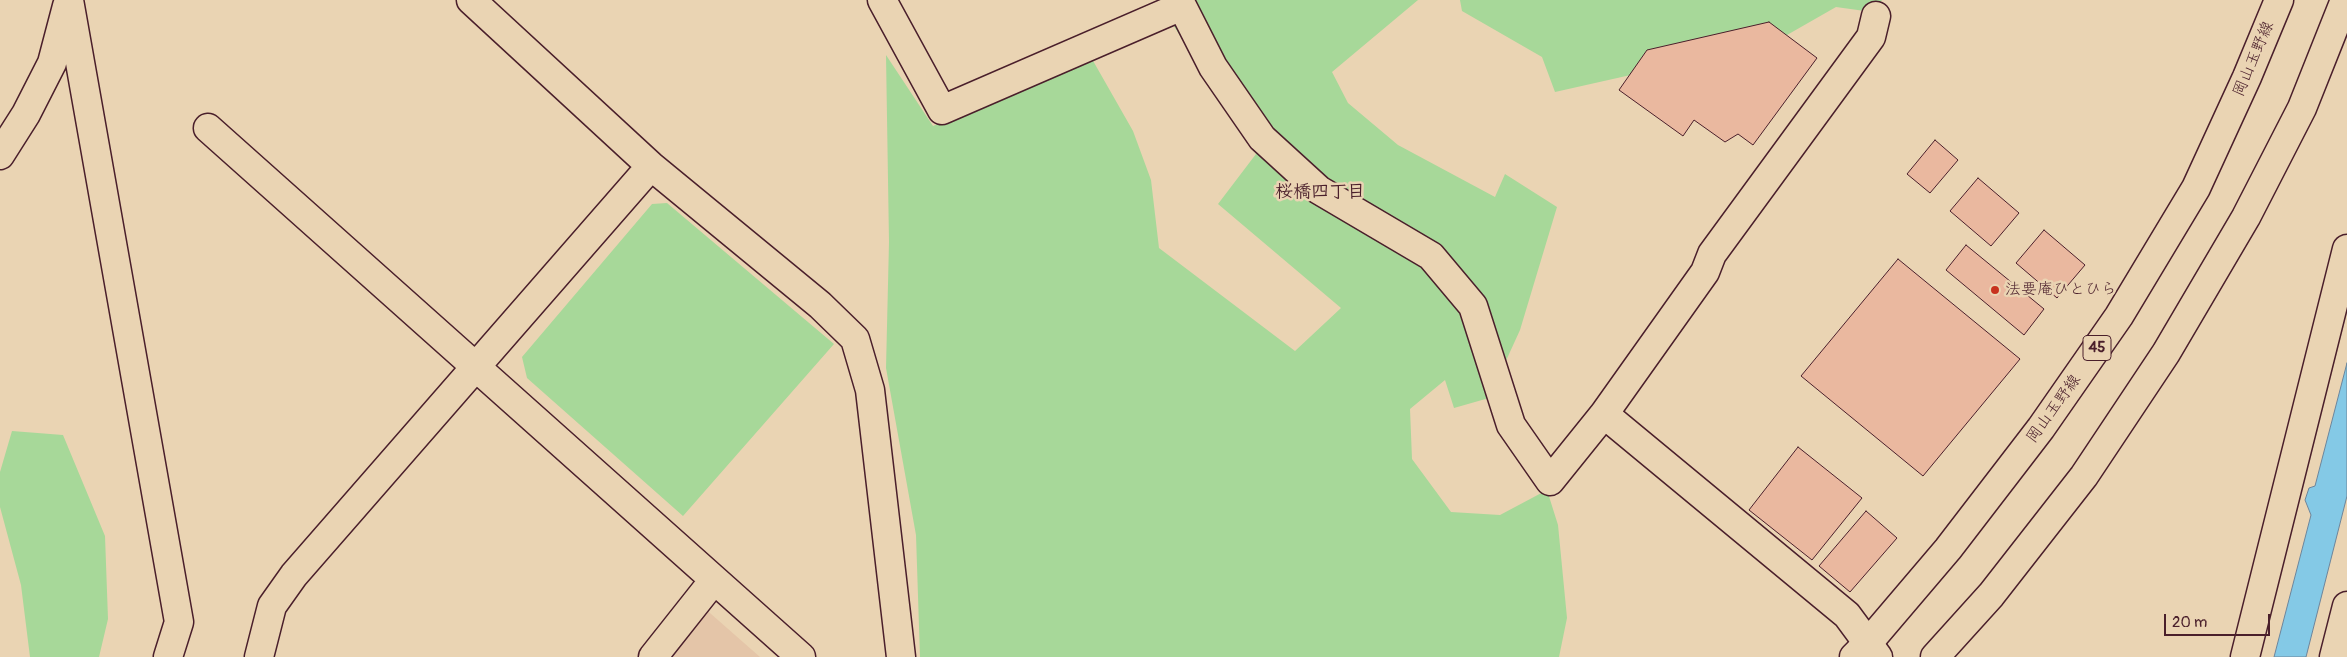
<!DOCTYPE html>
<html>
<head>
<meta charset="utf-8">
<style>
  body { margin:0 }
  #map { position:relative; width:2347px; height:657px; overflow:hidden; background:#ead4b3; font-family:Pangolin,sans-serif }
  canvas { display:block }
  .scale { position:absolute; left:2164px; top:614px; width:106px; height:22px; box-sizing:border-box; border:2px solid #4a1f2b; border-top:0; padding-left:6px; font-size:15px; line-height:18px; white-space:nowrap; color:#4a1f2b; -webkit-text-stroke:4px #ead4b3; paint-order:stroke }
</style>
</head>
<body>
<div id="map">
<canvas width="2347" height="657"></canvas>
<div class="scale">20 m</div>
</div>
<script>
const g = document.querySelector('canvas').getContext('2d');
g.lineJoin = 'round';
function fillPath(path, color) {
  g.fillStyle = color;
  g.fill(path, 'evenodd');
}
function poly(rows) {
  const path = new Path2D();
  for (const r of rows) {
    path.moveTo(r[0], r[1]);
    for (let i = 2; i < r.length; i += 2) path.lineTo(r[i], r[i + 1]);
  }
  return path;
}
function strokePath(path, color, width, dash) {
  g.strokeStyle = color;
  g.lineWidth = width;
  g.lineCap = dash ? 'butt' : 'round';
  g.setLineDash(dash || []);
  g.stroke(path);
}
function label(font, color, halo, rows, align = 'center') {
  g.font = font + ' Pangolin,"Klee One",sans-serif';
  g.lineWidth = 5;
  g.setLineDash([]);
  g.textBaseline = 'middle';
  g.strokeStyle = halo;
  g.fillStyle = color;
  for (const [text, x, y, turn = 0] of rows) {
    g.save();
    g.translate(x, y);
    g.rotate((+turn || 0) * Math.PI / 180);
    g.textAlign = isNaN(turn) ? turn : align;
    if (halo) g.strokeText(text, 0, 0);
    g.fillText(text, 0, 0);
    g.restore();
  }
}
fillPath(poly([
  [702,606,760,657,662,657]
]), '#e4c5a8');
fillPath(poly([
  [1157,0,1418,0,1332,72,1348,103,1398,145,1495,197,1505,174,1557,207,1520,330,1489,398,1454,408,1445,380,1410,409,1412,459,1451,512,1500,515,1547,490,1558,525,1567,618,1559,657,920,657,916,535,886,368,889,242,886,55,933,126,1092,59,1133,131,1151,180,1159,248,1295,351,1341,308,1218,204,1256,154],
  [1460,0,1882,0,1872,12,1836,7,1773,43,1555,92,1542,57,1462,11],
  [667,203,834,344,683,516,527,378,522,357,652,204],
  [12,431,63,435,105,536,108,619,99,657,30,657,21,585,0,507,0,472]
]), '#a7d899');
const water = poly([
  [2347,363,2347,496,2306,657,2274,657,2311,515,2305,500,2309,488,2315,486,2347,363]
]);
fillPath(water, '#84c9e6');
strokePath(water, '#6d859b', 1);
const building = poly([
  [1769,22,1817,58,1753,145,1738,134,1725,142,1694,120,1683,136,1619,90,1647,50,1769,22],
  [1935,140,1958,160,1930,193,1907,174,1935,140],
  [1978,178,2019,213,1991,246,1950,211,1978,178],
  [2044,230,2085,265,2057,298,2016,263,2044,230],
  [1966,245,2044,309,2024,335,1946,270,1966,245],
  [1898,259,2020,359,1923,476,1801,376,1898,259],
  [1798,447,1862,498,1812,560,1749,510,1798,447],
  [1866,511,1897,538,1850,592,1819,566,1866,511]
]);
fillPath(building, '#eab89f');
strokePath(building, '#4a1f2b', 1);
const street = poly([
  [69,0,179,622,168,657],
  [471,0,651,166,820,305,855,339,870,390,901,657],
  [882,0,942,110,1182,6,1213,67,1262,138,1319,190,1431,256,1473,306,1511,425,1550,481,1604,414,1705,272,1712,254,1871,37,1876,16],
  [208,128,801,657],
  [0,155,26,114,52,63,67,6],
  [1604,414,1847,615,1878,657],
  [259,657,272,606,294,575,651,166],
  [653,657,714,580],
  [2245,657,2347,249],
  [2334,657,2347,606]
]);
const primary = poly([
  [1854,657,1868,643,1948,549,2041,428,2119,316,2196,188,2247,77,2279,0],
  [1935,657,1991,595,2084,476,2166,353,2246,217,2302,108,2345,0]
]);
strokePath(street, '#4a1f2b', 31);
strokePath(primary, '#4a1f2b', 31);
strokePath(street, '#ead4b3', 28);
strokePath(primary, '#ead4b3', 28);
for (const [x, y, r, color] of [
  [1995,290,5,"#c8321e"]
]) {
  const dot = new Path2D();
  dot.arc(x, y, r, 0, 2 * Math.PI);
  g.fillStyle = color;
  g.fill(dot);
  strokePath(dot, '#ead4b3', 2);
}
for (const [x, y, w] of [
  [2097,348,28]
]) {
  const box = new Path2D();
  box.roundRect(x - w / 2, y - 12.5, w, 25, 4);
  g.fillStyle = '#ead4b3';
  g.fill(box);
  strokePath(box, '#4a1f2b', 1);
}
label('bold 15px', '#4a1f2b', null, [
  ["45",2097,348]
]);
label('16px', '#4a1f2b', '#ead4b3', [
  ["岡山玉野線",2254,59,-67],
  ["岡山玉野線",2054,409,-54]
]);
label('16px', '#4a1f2b', '#ead4b3', [
  ["法要庵ひとひら",2005,290]
], 'left');
label('bold 18px', '#4a1f2b', '#ead4b3', [
  ["桜橋四丁目",1320,192]
]);
</script>
</body>
</html>
